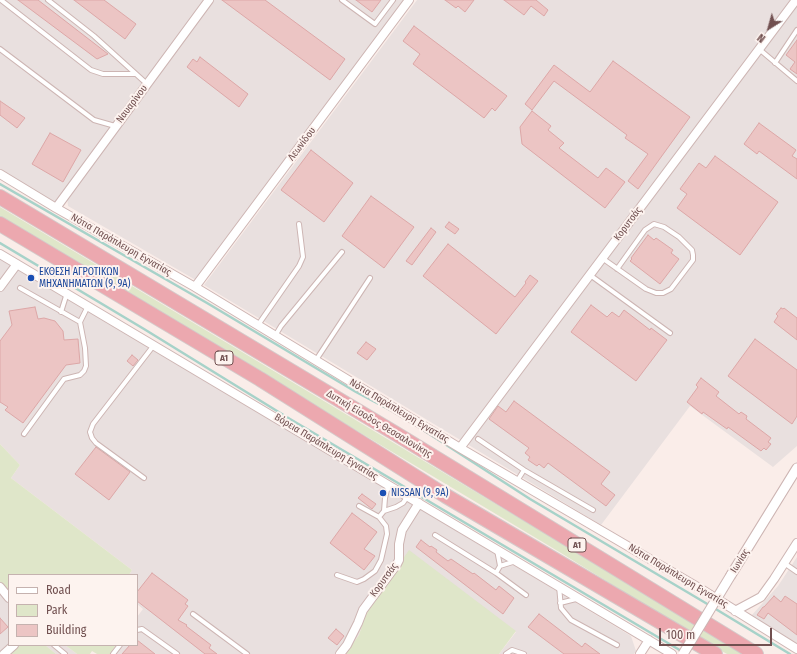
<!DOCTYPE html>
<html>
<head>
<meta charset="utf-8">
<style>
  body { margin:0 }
  #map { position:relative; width:797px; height:654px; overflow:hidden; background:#faede9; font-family:"Fira Sans Condensed",sans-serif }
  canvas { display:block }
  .legend { position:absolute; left:8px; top:574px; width:130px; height:72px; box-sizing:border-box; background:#fdf3ef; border:1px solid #c5b2af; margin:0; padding:5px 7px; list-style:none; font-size:12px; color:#715050 }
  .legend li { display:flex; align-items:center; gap:8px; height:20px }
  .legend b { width:20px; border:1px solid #c5b2af }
  .north { position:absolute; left:749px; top:8px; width:40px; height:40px; -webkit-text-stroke:3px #fdf3ef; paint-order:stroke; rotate:217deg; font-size:11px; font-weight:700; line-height:16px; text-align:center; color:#715050 }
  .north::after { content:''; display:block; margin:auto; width:14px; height:18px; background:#715050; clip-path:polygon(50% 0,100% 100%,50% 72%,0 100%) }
  .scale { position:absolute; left:659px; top:628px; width:113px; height:18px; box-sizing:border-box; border:2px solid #715050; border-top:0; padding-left:5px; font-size:12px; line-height:14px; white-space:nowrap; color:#715050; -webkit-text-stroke:3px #fdf3ef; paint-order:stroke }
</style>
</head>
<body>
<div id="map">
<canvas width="797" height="654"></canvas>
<ul class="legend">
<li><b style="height:5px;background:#fff"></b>Road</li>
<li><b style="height:11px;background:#dfe6c9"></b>Park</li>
<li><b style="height:11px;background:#ecc5c4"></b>Building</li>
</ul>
<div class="north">N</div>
<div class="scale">100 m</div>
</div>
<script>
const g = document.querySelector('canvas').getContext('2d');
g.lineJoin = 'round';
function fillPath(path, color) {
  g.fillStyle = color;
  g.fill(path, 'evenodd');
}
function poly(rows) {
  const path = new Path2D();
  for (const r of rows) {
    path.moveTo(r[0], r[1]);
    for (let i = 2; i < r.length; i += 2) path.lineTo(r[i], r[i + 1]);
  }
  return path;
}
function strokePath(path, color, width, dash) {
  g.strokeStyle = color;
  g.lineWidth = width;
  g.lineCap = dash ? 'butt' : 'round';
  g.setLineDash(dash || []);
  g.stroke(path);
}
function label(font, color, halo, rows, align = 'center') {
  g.font = font + ' "Fira Sans Condensed",sans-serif';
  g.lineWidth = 4;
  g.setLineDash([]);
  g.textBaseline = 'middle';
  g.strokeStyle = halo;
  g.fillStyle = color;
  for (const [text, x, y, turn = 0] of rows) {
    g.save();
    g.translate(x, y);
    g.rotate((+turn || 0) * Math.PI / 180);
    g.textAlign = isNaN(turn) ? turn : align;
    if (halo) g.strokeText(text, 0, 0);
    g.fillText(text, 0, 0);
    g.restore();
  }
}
fillPath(poly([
  [0,0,211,0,56,208,0,174],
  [214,0,405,0,197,279,194,279,68,206,67,197],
  [417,0,797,0,797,446,773,467,690,406,601,525,204,285],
  [0,256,631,636,636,651,634,654,499,654,516,632,367,610,359,635,345,654,110,654,116,645,137,645,137,617,143,609,137,604,137,575,129,575,132,570,11,478,20,465,0,444],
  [797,557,797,643,751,616,778,586],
  [0,583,9,594,9,645,18,645,8,654,0,654],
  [45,645,65,645,77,654,56,654]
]), '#e9e0df');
fillPath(poly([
  [0,207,591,561,746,654,727,654,692,634,561,553,0,217],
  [0,444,20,465,11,478,132,570,129,575,9,575,9,594,0,583],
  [409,550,516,631,499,654,345,654,359,635,367,610],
  [18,645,45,645,56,654,8,654],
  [65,645,116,645,110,654,97,654,92,651,90,654,77,654]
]), '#dfe6c9');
strokePath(poly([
  [0,184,207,303,356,392,390,410],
  [0,243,144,329,290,419,683,652],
  [420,428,530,499,709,605],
  [714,608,790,654]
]), '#a7d2c9', 2.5);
const building = poly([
  [18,0,38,0,108,54,97,59,18,0],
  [74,0,104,0,136,24,125,39,74,0],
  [222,0,265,0,345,59,330,80,222,0],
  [356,0,381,0,372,12,356,0],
  [445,0,474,0,465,12,458,6,456,8,445,0],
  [504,0,536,0,548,10,544,16,531,6,524,15,504,0],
  [414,26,507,96,495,111,492,108,484,118,413,64,420,54,403,41,414,26],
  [797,40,797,74,790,69,795,62,786,55,797,40],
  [200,57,248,94,239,107,187,67,193,59,197,62,200,57],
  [613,61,690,117,638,189,628,181,648,154,625,138,627,135,554,81,532,110,525,104,554,65,590,92,613,61],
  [0,101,25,118,17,128,0,115,0,101],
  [532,111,551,126,548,130,564,143,559,148,598,178,606,168,625,182,605,208,522,144,520,127,532,111],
  [759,123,796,150,792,156,797,159,797,179,759,151,757,154,744,144,759,123],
  [50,133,81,150,63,182,32,164,50,133],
  [311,150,353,183,324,222,281,190,311,150],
  [715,156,778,202,740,255,677,208,687,194,680,189,699,163,706,168,715,156],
  [371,196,414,227,384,268,342,236,371,196],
  [449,222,459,229,455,234,445,227,449,222],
  [431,228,436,232,412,265,406,261,431,228],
  [648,235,654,240,656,238,673,250,671,253,679,259,660,284,630,261,632,259,631,258,648,235],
  [448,244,515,297,526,283,525,282,530,275,538,281,496,334,423,276,448,244],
  [591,305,607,317,612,312,619,317,624,310,650,330,651,328,667,340,636,381,571,332,591,305],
  [35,307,38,319,44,318,55,321,63,331,64,340,78,339,80,363,66,365,23,423,5,410,8,407,0,402,0,341,12,325,9,311,35,307],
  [781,308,783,309,784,308,797,318,797,340,774,322,778,316,776,314,781,308],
  [755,339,797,370,797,416,792,424,728,376,755,339],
  [366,342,376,349,367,360,357,353,366,342],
  [132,355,138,360,133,366,127,361,132,355],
  [701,378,719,392,716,396,739,414,741,412,747,416,746,419,771,438,768,442,771,444,766,450,764,448,761,451,728,427,727,429,703,412,702,414,687,402,698,387,696,385,701,378],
  [514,401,610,472,601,484,615,495,606,506,548,463,544,468,539,464,537,466,528,460,530,457,525,453,529,448,489,419,498,406,506,412,514,401],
  [96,447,130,472,109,500,75,474,96,447],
  [362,494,376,504,372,509,358,498,362,494],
  [352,513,377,532,364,549,375,556,364,570,330,543,352,513],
  [421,540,430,547,431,546,437,550,436,552,448,561,451,559,473,574,474,573,496,590,499,586,514,598,503,614,416,547,421,540],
  [152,573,188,600,185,604,188,606,178,620,187,625,186,626,211,645,209,648,217,654,205,654,137,601,137,592,152,573],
  [774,596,781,602,785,596,797,604,797,635,768,613,764,619,757,615,763,607,764,607,774,596],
  [539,614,582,647,585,643,600,654,564,654,528,627,539,614],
  [0,618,8,627,0,634,0,618],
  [336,629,344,636,337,645,328,638,336,629],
  [137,640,155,654,122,654,130,645,137,645,137,640]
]);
fillPath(building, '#ecc5c4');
strokePath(building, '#dda7a7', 1);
const service = poly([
  [1,0,91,70,103,74,136,74,147,84],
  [48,0,94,36,136,74],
  [342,0,375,24,393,0],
  [0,49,94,120,115,126],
  [759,49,797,81],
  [775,63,797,30],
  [602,258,646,289,656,293,663,293,671,289,693,260,693,255,692,250,679,237,664,227,654,224,645,230,617,269],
  [590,275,670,333],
  [20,288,80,322],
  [61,312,67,293],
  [258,325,299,266,303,257,299,224],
  [275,336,281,326,342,252],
  [316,360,370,278],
  [24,434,64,379,80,375,84,371,86,366,85,348,80,322,88,306],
  [478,439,524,470,593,510],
  [144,478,96,443,92,438,90,432,93,424,154,345],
  [517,481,524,470],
  [359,506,379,517],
  [384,511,385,498,388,486],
  [435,535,496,573,500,566],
  [497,550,500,566,516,561],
  [784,563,797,572],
  [496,573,526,595],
  [337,575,357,582,364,579,375,571,381,560,387,534,386,526,379,517,384,511,396,507,403,503,408,496],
  [559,586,561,608,571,620,617,645],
  [560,603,576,599],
  [193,614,247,654],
  [137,630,142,629,177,654],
  [54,645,65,654],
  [113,654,120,645],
  [506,654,512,650,524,654]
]);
const minor = poly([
  [0,174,56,208,195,287,460,448,701,589,797,649],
  [56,208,209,0],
  [0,254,672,654],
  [0,287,17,264],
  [195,287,409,0],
  [460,448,796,0],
  [0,587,9,598],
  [735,611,761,597,774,579,797,543],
  [4,654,14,645],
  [340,654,347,645,358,623,363,610,397,564,399,560,399,544,402,530,419,503],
  [640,654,649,640]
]);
const tertiary = poly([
  [731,575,797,468]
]);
const motorway = poly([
  [0,197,398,435,756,654],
  [0,224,260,379,446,496,715,654]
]);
strokePath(service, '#cdb5b3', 6);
strokePath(minor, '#cdb5b3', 10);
strokePath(tertiary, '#cdb5b3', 11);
strokePath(motorway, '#d4caca', 16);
strokePath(service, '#fff', 4);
strokePath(minor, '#fff', 8);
strokePath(tertiary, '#fff', 9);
strokePath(motorway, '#eca8af', 14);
const tertiaryBridge = poly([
  [683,654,731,575]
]);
strokePath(tertiaryBridge, '#cdb5b3', 11, []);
strokePath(tertiaryBridge, '#fff', 9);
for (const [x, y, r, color] of [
  [31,278,4,"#1a4fb4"],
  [383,493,4,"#1a4fb4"]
]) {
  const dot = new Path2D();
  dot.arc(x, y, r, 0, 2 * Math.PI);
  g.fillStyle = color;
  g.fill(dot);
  strokePath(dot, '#fdf3ef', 1.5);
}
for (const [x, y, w] of [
  [224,358,18],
  [577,545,18]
]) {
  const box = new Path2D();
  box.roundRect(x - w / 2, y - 7, w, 14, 3);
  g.fillStyle = '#fdf3ef';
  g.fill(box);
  strokePath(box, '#715050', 1);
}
label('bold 9px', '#715050', null, [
  ["Α1",224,358],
  ["Α1",577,545]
]);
label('10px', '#715050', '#fdf3ef', [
  ["Ναυαρίνου",132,104,-53],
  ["Λεωνίδου",302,144,-53],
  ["Κορυτσάς",628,224,-53],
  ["Νότια Παράπλευρη Εγνατίας",121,245,30],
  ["Νότια Παράπλευρη Εγνατίας",399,411,31],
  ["Δυτική Είσοδος Θεσσαλονίκης",379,424,31],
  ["Βόρεια Παράπλευρη Εγνατίας",326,447,31],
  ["Ιωνίας",740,561,-58],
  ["Νότια Παράπλευρη Εγνατίας",678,576,31],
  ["Κορυτσάς",384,580,-54]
]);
label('10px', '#164399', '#fdf3ef', [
  ["ΕΚΘΕΣΗ ΑΓΡΟΤΙΚΩΝ",39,272],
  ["ΜΗΧΑΝΗΜΑΤΩΝ (9, 9Α)",39,284],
  ["NISSAN (9, 9Α)",391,493]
], 'left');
</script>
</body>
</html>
